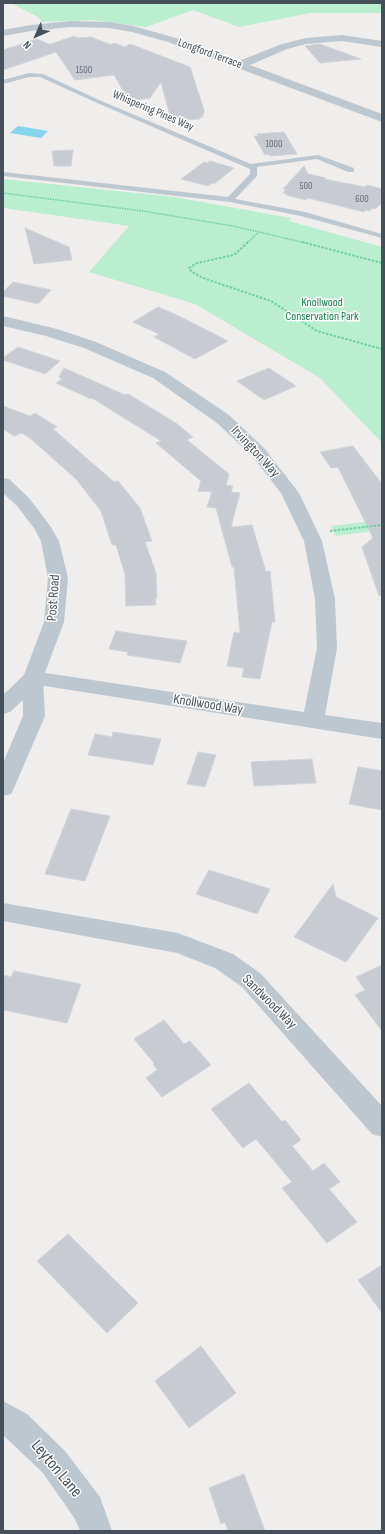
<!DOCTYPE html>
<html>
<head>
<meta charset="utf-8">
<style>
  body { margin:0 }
  #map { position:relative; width:385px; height:1534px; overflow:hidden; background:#f0eded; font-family:"Sofia Sans Condensed",sans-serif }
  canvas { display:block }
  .frame { position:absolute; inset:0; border:4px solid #45505a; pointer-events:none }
  .north { position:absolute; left:16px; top:16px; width:40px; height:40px; -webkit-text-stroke:3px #fff; paint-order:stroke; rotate:225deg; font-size:11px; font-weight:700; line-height:16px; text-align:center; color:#45505a }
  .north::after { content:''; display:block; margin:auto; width:14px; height:18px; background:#45505a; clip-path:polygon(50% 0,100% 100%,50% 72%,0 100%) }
</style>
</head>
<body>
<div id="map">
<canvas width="385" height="1534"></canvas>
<div class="frame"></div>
<div class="north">N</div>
</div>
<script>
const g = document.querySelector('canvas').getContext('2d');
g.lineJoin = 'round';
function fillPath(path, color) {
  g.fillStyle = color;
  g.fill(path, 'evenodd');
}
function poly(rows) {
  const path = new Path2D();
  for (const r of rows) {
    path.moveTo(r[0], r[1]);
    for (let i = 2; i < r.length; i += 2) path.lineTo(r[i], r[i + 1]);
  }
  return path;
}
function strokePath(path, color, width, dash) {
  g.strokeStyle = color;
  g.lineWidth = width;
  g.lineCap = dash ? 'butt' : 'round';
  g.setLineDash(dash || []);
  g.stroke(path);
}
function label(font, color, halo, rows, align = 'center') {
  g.font = font + ' "Sofia Sans Condensed",sans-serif';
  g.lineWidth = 3;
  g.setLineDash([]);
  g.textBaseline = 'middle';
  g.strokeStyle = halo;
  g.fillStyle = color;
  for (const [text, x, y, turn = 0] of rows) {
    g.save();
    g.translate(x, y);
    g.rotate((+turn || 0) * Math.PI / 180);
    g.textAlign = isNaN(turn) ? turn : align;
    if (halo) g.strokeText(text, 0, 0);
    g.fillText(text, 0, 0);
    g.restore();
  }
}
fillPath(poly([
  [11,3,382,3,382,13,311,13,239,27,193,10,146,27,93,20,42,22,38,17],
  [3,179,174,197,291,218,289,221,382,247,382,443,320,378,195,304,89,272,129,226,3,208],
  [382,520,382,530,336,536,331,526]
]), '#b9efcf');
fillPath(poly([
  [18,126,48,131,41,138,10,133]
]), '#85d5ed');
const building = poly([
  [74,36,78,38,91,37,111,45,114,43,125,47,130,44,190,67,204,110,204,114,202,114,203,117,199,117,200,119,179,120,179,118,174,119,173,116,170,116,161,82,150,98,129,101,114,75,75,80,56,52,3,70,3,50,37,39,51,45,51,44,74,36],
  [320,44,361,59,320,63,305,46,320,44],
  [284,132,297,154,270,156,269,154,265,155,254,136,258,136,257,134,284,132],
  [73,150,71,166,54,166,52,151,73,150],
  [210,161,234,168,214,184,212,183,208,186,181,179,204,162,207,163,210,161],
  [304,166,308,174,326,178,324,179,365,187,367,185,382,189,382,203,375,209,373,208,369,211,365,210,364,212,308,198,306,200,286,195,287,194,283,193,286,189,283,189,304,166],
  [25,228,69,247,72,260,34,264,25,228],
  [13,282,51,290,38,304,3,296,3,292,13,282],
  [158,307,179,316,228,341,195,359,154,337,159,334,133,322,158,307],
  [18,347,60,361,45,374,3,360,3,358,18,347],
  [64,368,125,395,128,394,176,423,193,437,187,440,229,474,226,485,233,486,231,492,240,493,231,527,252,525,266,572,270,571,275,622,272,622,260,679,242,677,244,668,227,666,234,632,240,633,234,567,232,567,216,508,207,507,212,492,198,491,201,481,156,443,161,441,92,398,91,399,56,383,62,379,59,377,64,368],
  [269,368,296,386,264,400,237,381,269,368],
  [3,406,30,416,35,413,57,427,53,429,114,482,118,481,140,508,152,541,145,542,156,573,157,598,155,598,156,605,126,606,125,574,116,545,112,545,101,511,76,479,31,439,22,433,14,436,3,429,3,406],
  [353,446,382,484,382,595,379,596,362,547,373,538,338,467,331,468,320,452,353,446],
  [116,631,135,634,187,641,180,663,127,655,128,652,109,649,116,631],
  [113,732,161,739,153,765,88,755,95,734,112,737,113,732],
  [198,752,216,755,205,787,187,784,198,752],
  [312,759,316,783,254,786,251,762,312,759],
  [358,767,382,771,382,810,349,804,358,767],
  [71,809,110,816,85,881,45,874,71,809],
  [209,870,270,889,257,914,196,894,209,870],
  [333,884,336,897,378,918,346,962,294,937,333,884],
  [382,965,382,1031,355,995,365,990,356,977,382,965],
  [14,971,81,984,67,1023,3,1010,3,975,11,977,14,971],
  [164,1020,184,1044,190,1041,211,1065,162,1097,146,1078,157,1070,153,1064,154,1063,134,1039,164,1020],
  [249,1083,282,1122,285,1120,301,1140,292,1146,313,1171,324,1163,340,1182,329,1189,357,1222,327,1243,282,1188,292,1182,256,1139,243,1148,211,1109,249,1083],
  [68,1234,138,1303,107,1333,37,1261,68,1234],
  [382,1265,382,1313,358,1280,382,1265],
  [201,1346,236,1393,189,1428,155,1381,201,1346],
  [244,1474,265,1531,228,1531,225,1522,221,1524,209,1488,244,1474]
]);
fillPath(building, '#c9cbd3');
strokePath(building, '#d0d3d9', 1);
strokePath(poly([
  [3,193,143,211,233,226,306,243],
  [247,243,259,232]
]), '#71cda2', 1.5, [1.5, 1]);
strokePath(poly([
  [248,242,234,255,197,263,189,268,192,272,203,278,271,301,317,331,382,349],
  [302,242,382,263],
  [330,531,382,525]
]), '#71cda2', 2, [2.5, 1.5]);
fillPath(poly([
  [29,73,43,74,99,100,251,164,318,155,354,168,354,172,348,172,317,159,257,167,257,176,235,199,305,212,382,234,382,238,301,216,230,202,3,176,3,172,228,197,250,174,250,169,95,102,40,77,29,77,3,84,3,80,29,73]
]), '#bdc7d0');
fillPath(poly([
  [71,21,109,22,133,26,176,38,239,61,279,45,306,38,342,35,382,41,382,47,342,41,306,44,287,49,250,65,382,114,382,122,168,42,132,32,109,28,71,27,31,31,3,36,3,30,31,25,71,21],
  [3,316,57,329,96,342,165,372,229,415,264,448,299,493,322,541,335,599,337,648,325,715,382,723,382,739,26,683,23,678,26,673,33,671,304,712,317,648,315,599,304,541,281,493,252,456,217,423,153,378,84,348,46,336,3,326,3,316],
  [3,903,178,933,233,954,260,973,382,1106,382,1137,372,1134,242,987,215,968,177,953,3,921,3,903],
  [3,1401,27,1414,65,1451,100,1497,112,1531,80,1531,75,1519,43,1473,3,1435,3,1401]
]), '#bdc7d0');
fillPath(poly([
  [3,478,9,479,29,498,51,527,59,541,68,578,64,622,43,678,45,716,14,788,11,794,3,796,3,763,23,716,23,700,10,712,3,714,3,695,24,675,44,622,48,578,41,541,34,528,17,506,3,493,3,478]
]), '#bdc7d0');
label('10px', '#666f78', null, [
  ["1500",84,70],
  ["1000",274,144],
  ["500",306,186],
  ["600",362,199]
]);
label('12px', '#45505a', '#fff', [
  ["Longford Terrace",210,54,20],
  ["Whispering Pines Way",153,111,23]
]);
label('12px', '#157c4b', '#fff', [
  ["Knollwood",322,303],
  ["Conservation Park",322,317]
]);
label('14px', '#45505a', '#fff', [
  ["Irvington Way",255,452,47],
  ["Post Road",54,598,-86],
  ["Knollwood Way",208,705,9],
  ["Sandwood Way",269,1002,45]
]);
label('17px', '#45505a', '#fff', [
  ["Leyton Lane",56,1469,50]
]);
</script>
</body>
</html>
